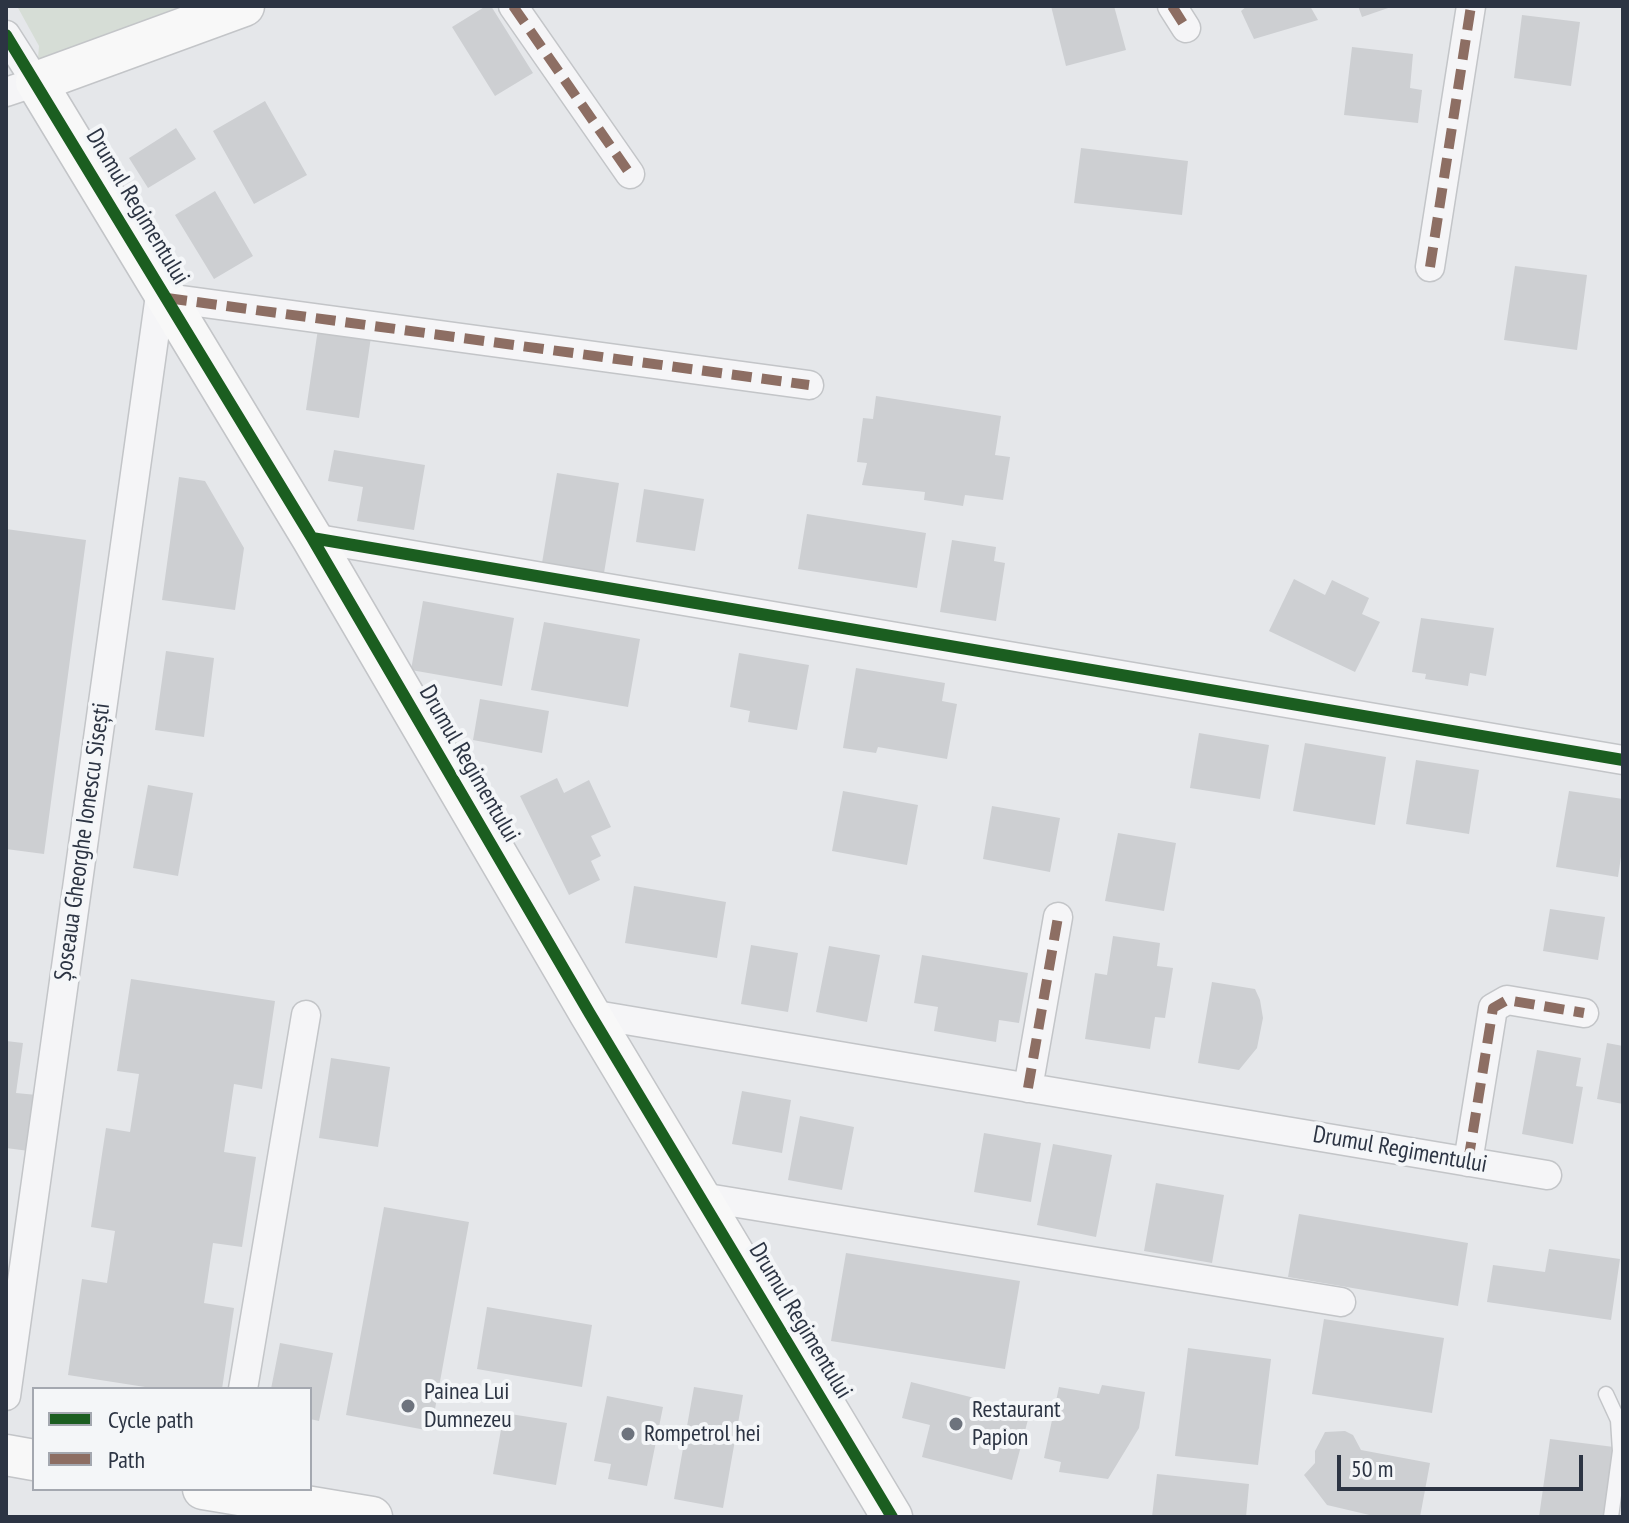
<!DOCTYPE html>
<html>
<head>
<meta charset="utf-8">
<style>
  body { margin:0 }
  #map { position:relative; width:1629px; height:1523px; overflow:hidden; background:#e5e7ea; font-family:"PT Sans Narrow",sans-serif }
  canvas { display:block }
  .frame { position:absolute; inset:0; border:8px solid #2c3443; pointer-events:none }
  .legend { position:absolute; left:32px; top:1387px; width:280px; height:104px; box-sizing:border-box; background:#f4f6f8; border:2px solid #a4a8b0; margin:0; padding:10px 14px; list-style:none; font-size:24px; color:#2c3443 }
  .legend li { display:flex; align-items:center; gap:16px; height:40px }
  .legend b { width:40px; border:2px solid #a4a8b0 }
  .scale { position:absolute; left:1337px; top:1455px; width:246px; height:36px; box-sizing:border-box; border:4px solid #2c3443; border-top:0; padding-left:10px; font-size:24px; line-height:28px; white-space:nowrap; color:#2c3443; -webkit-text-stroke:6px #f4f6f8; paint-order:stroke }
</style>
</head>
<body>
<div id="map">
<canvas width="1629" height="1523"></canvas>
<div class="frame"></div>
<ul class="legend">
<li><b style="height:10px;background:#1b5e20"></b>Cycle path</li>
<li><b style="height:10px;background:#8d6e63"></b>Path</li>
</ul>
<div class="scale">50 m</div>
</div>
<script>
const g = document.querySelector('canvas').getContext('2d');
g.lineJoin = 'round';
function fillPath(path, color) {
  g.fillStyle = color;
  g.fill(path, 'evenodd');
}
function poly(rows) {
  const path = new Path2D();
  for (const r of rows) {
    path.moveTo(r[0], r[1]);
    for (let i = 2; i < r.length; i += 2) path.lineTo(r[i], r[i + 1]);
  }
  return path;
}
function strokePath(path, color, width, dash) {
  g.strokeStyle = color;
  g.lineWidth = width;
  g.lineCap = dash ? 'butt' : 'round';
  g.setLineDash(dash || []);
  g.stroke(path);
}
function label(font, color, halo, rows, align = 'center') {
  g.font = font + ' "PT Sans Narrow",sans-serif';
  g.lineWidth = 8;
  g.setLineDash([]);
  g.textBaseline = 'middle';
  g.strokeStyle = halo;
  g.fillStyle = color;
  for (const [text, x, y, turn = 0] of rows) {
    g.save();
    g.translate(x, y);
    g.rotate((+turn || 0) * Math.PI / 180);
    g.textAlign = isNaN(turn) ? turn : align;
    if (halo) g.strokeText(text, 0, 0);
    g.fillText(text, 0, 0);
    g.restore();
  }
}
fillPath(poly([
  [17,6,244,6,36,82,39,46]
]), '#d6ddd6');
fillPath(poly([
  [486,6,491,6,533,73,495,96,452,27],
  [1051,6,1114,6,1126,50,1066,66],
  [1247,6,1310,6,1318,20,1254,39,1241,11],
  [1358,6,1391,6,1391,7,1362,17],
  [1522,15,1580,22,1571,86,1514,78],
  [1352,47,1413,54,1410,88,1422,90,1418,123,1344,115],
  [265,101,307,175,254,204,213,131],
  [176,128,196,159,148,188,129,158],
  [1081,148,1188,161,1182,215,1074,203],
  [215,191,253,256,214,279,175,215],
  [1515,266,1587,275,1577,350,1504,340],
  [318,329,371,337,359,418,306,410],
  [876,396,1001,416,995,455,1010,457,1003,500,965,495,963,506,924,500,925,492,862,485,867,463,857,462,863,418,873,419],
  [334,450,425,465,414,530,357,521,363,487,328,481],
  [557,473,619,483,604,573,542,563],
  [179,477,205,481,244,548,235,610,162,600],
  [644,489,704,499,695,551,636,542],
  [807,514,926,533,917,588,798,569],
  [6,529,86,540,44,854,6,849],
  [952,540,996,547,994,561,1005,563,996,621,940,612],
  [1294,579,1325,595,1332,580,1369,598,1362,614,1380,622,1355,672,1269,631],
  [423,601,514,618,502,686,411,670],
  [1421,618,1494,628,1486,676,1470,673,1468,686,1425,679,1426,674,1412,672],
  [544,622,640,639,628,707,531,690],
  [166,651,214,658,204,737,155,730],
  [739,653,809,665,797,730,748,722,750,711,730,707],
  [856,668,945,683,942,701,957,704,947,759,878,747,876,753,843,748],
  [480,699,549,711,542,753,473,740],
  [1199,733,1269,745,1260,799,1190,788],
  [1305,743,1386,757,1375,825,1293,811],
  [1416,760,1479,770,1469,834,1406,824],
  [557,778,564,793,589,780,611,827,591,836,601,856,591,861,600,880,569,895,520,796],
  [148,785,193,793,178,876,133,868],
  [843,791,918,805,907,865,832,851],
  [1569,791,1623,799,1623,843,1618,877,1556,867],
  [992,806,1060,818,1050,872,983,859],
  [1118,833,1176,843,1164,911,1105,901],
  [634,886,726,902,717,958,625,943],
  [1550,909,1605,917,1598,960,1543,951],
  [1113,936,1160,943,1157,966,1173,968,1165,1018,1155,1017,1150,1049,1085,1039,1095,973,1107,975],
  [751,945,798,953,788,1012,741,1004],
  [829,946,880,955,867,1022,816,1012],
  [922,955,1028,973,1019,1023,999,1020,996,1042,934,1031,938,1007,914,1003],
  [131,979,275,1001,262,1089,234,1084,224,1152,256,1157,242,1247,213,1243,204,1303,234,1308,222,1389,158,1389,68,1375,82,1279,107,1283,115,1231,91,1227,106,1128,130,1132,139,1074,117,1071],
  [1212,982,1255,989,1260,1000,1263,1018,1257,1048,1239,1070,1198,1063],
  [6,1041,23,1043,16,1093,37,1095,29,1151,6,1148],
  [1607,1043,1623,1046,1623,1104,1597,1099],
  [1537,1050,1581,1058,1576,1086,1583,1087,1573,1144,1522,1134],
  [331,1058,390,1067,378,1147,319,1138],
  [742,1091,791,1100,782,1153,732,1144],
  [800,1116,854,1127,842,1190,788,1180],
  [984,1133,1041,1143,1031,1202,974,1192],
  [1053,1144,1112,1155,1096,1237,1037,1225],
  [1156,1183,1224,1195,1212,1263,1144,1251],
  [384,1207,469,1222,431,1431,346,1415],
  [1299,1214,1468,1243,1458,1306,1288,1277],
  [1549,1249,1620,1259,1611,1320,1487,1302,1493,1265,1545,1272],
  [846,1253,1020,1281,1005,1369,831,1341],
  [487,1307,592,1325,582,1387,477,1369],
  [1324,1319,1444,1338,1432,1413,1312,1394],
  [280,1343,333,1353,319,1421,310,1419,310,1389,271,1389],
  [1188,1348,1271,1359,1258,1465,1175,1456],
  [911,1382,1030,1412,1012,1480,922,1457,930,1425,902,1418],
  [1102,1385,1145,1392,1139,1428,1108,1479,1059,1472,1061,1462,1044,1458,1059,1387,1099,1394],
  [694,1387,743,1395,723,1508,674,1499],
  [607,1396,663,1407,647,1486,608,1479,611,1464,594,1461],
  [504,1413,567,1423,556,1485,493,1474],
  [1345,1431,1353,1435,1361,1450,1430,1463,1420,1517,1378,1517,1327,1505,1304,1475,1315,1463,1315,1451,1325,1432],
  [1550,1439,1614,1447,1604,1517,1539,1517],
  [1157,1474,1249,1484,1246,1517,1152,1517]
]), '#cdcfd2');
const lane = poly([
  [1606,1394,1618,1420,1620,1451,1611,1517]
]);
const street = poly([
  [513,6,630,174],
  [1172,6,1186,28],
  [6,35,36,82,6,92],
  [1430,267,1471,6],
  [167,298,809,385],
  [312,538,1623,760],
  [590,1014,1547,1175],
  [1028,1088,1058,917],
  [1468,1162,1493,1008,1507,1000,1584,1013],
  [701,1197,1341,1302],
  [243,1389,306,1015],
  [6,1396,161,288]
]);
const secondary = poly([
  [244,6,36,82,312,538,590,1014,892,1517],
  [6,1455,34,1460],
  [203,1489,372,1517]
]);
strokePath(lane, '#c3c5c8', 17);
strokePath(street, '#c3c5c8', 31);
strokePath(secondary, '#c3c5c8', 43);
strokePath(lane, '#f5f5f7', 14);
strokePath(street, '#f5f5f7', 28);
strokePath(secondary, '#f8f8f8', 40);
strokePath(poly([
  [513,6,630,174],
  [1172,6,1186,28],
  [1430,267,1471,6],
  [167,298,809,385],
  [1028,1088,1058,917],
  [1468,1162,1493,1008,1507,1000,1584,1013]
]), '#8d6e63', 10, [20, 10]);
strokePath(poly([
  [6,35,312,538,590,1014,892,1517],
  [312,538,1623,760]
]), '#1b5e20', 12);
for (const [x, y, r, color] of [
  [408,1406,8,"#6d737d"],
  [956,1424,8,"#6d737d"],
  [628,1434,8,"#6d737d"]
]) {
  const dot = new Path2D();
  dot.arc(x, y, r, 0, 2 * Math.PI);
  g.fillStyle = color;
  g.fill(dot);
  strokePath(dot, '#f4f6f8', 3);
}
label('24px', '#2c3443', '#f4f6f8', [
  ["Drumul Regimentului",137,207,59],
  ["Drumul Regimentului",469,764,60],
  ["Șoseaua Gheorghe Ionescu Sisești",83,842,-82],
  ["Drumul Regimentului",1400,1150,10],
  ["Drumul Regimentului",800,1321,59]
]);
label('24px', '#2c3443', '#f4f6f8', [
  ["Painea Lui",424,1392],
  ["Dumnezeu",424,1420],
  ["Restaurant",972,1410],
  ["Papion",972,1438],
  ["Rompetrol hei",644,1434]
], 'left');
</script>
</body>
</html>
